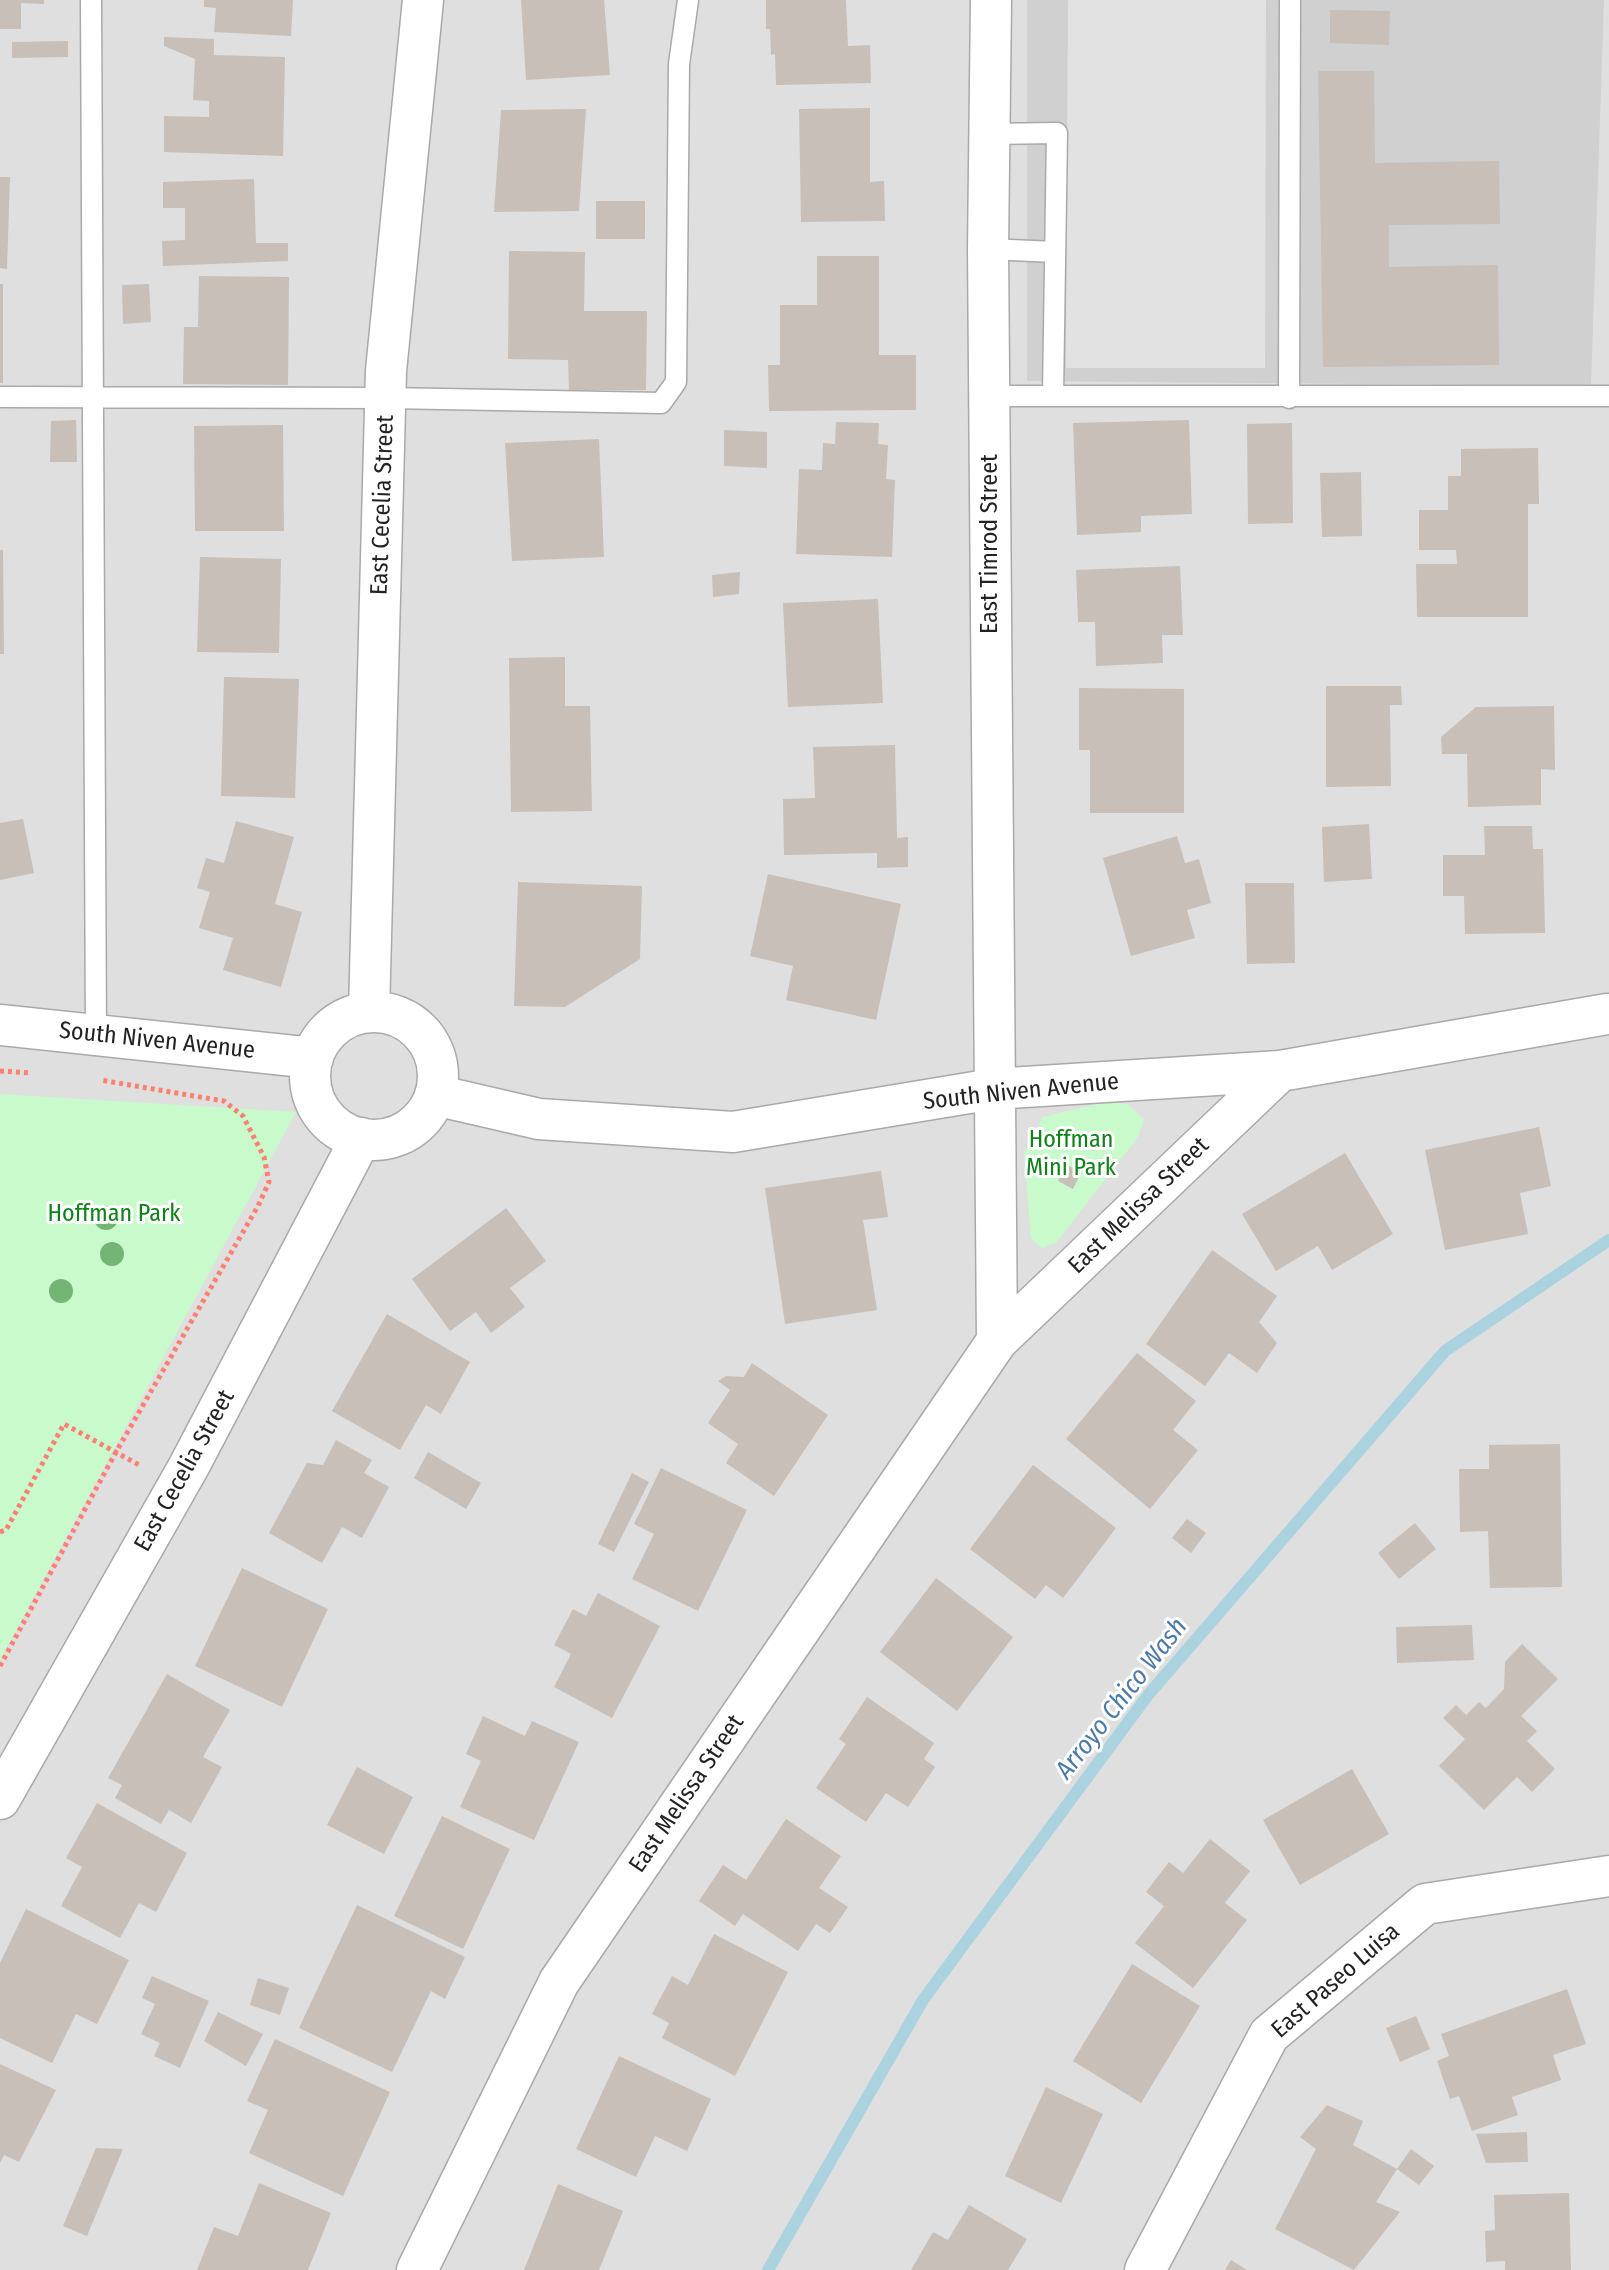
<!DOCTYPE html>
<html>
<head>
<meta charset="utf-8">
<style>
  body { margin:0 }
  canvas { display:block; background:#f2efe9 }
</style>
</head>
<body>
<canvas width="1609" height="2270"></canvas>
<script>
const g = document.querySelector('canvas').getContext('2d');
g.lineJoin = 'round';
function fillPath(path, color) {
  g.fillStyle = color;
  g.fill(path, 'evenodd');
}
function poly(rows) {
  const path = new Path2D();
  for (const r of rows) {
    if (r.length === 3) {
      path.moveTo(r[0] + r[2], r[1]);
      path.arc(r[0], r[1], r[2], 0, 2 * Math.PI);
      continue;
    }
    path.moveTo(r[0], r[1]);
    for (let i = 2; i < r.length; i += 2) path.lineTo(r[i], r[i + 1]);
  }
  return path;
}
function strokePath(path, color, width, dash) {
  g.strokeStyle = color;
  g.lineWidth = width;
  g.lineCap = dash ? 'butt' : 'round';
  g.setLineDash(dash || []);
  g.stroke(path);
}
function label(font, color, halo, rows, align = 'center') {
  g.font = font + ' "Fira Sans Condensed",sans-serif';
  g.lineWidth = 6;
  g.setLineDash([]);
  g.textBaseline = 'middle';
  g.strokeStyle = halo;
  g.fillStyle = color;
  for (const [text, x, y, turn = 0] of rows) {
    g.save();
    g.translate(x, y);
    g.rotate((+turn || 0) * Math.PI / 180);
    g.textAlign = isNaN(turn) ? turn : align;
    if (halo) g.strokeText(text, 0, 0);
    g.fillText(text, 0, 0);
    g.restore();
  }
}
fillPath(poly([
  [0,0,1609,0,1609,2270,0,2270]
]), '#e0dfdf');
fillPath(poly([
  [1027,0,1604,0,1591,386,1027,381]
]), '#d0d0d0');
fillPath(poly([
  [0,1094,296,1112,0,1660],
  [1105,1102,1128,1104,1144,1119,1138,1137,1056,1243,1042,1248,1031,1238,1024,1153,1043,1117]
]), '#c8facc');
fillPath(poly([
  [1068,0,1266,0,1265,368,1066,368]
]), '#e2e2e2');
strokePath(poly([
  [768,2270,923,2000,1148,1695,1445,1351,1609,1240]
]), '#aad3df', 12);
fillPath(poly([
  [0,0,44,0,44,4,21,3,21,29,0,29],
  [204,0,293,0,291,36,214,32,216,8,204,7],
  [521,0,604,0,610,75,526,80],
  [766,0,846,0,848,46,870,45,871,83,776,85,775,54,771,55,770,29,766,29],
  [1330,10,1390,11,1389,45,1330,43],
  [164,37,214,39,214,55,285,57,283,156,164,152,164,116,209,117,209,101,193,100,195,59,164,46],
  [68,41,68,57,12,58,12,42],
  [1318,71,1374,71,1375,163,1499,161,1500,224,1389,225,1389,267,1498,265,1499,365,1323,367],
  [870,108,870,182,884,181,885,221,801,222,799,109],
  [586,109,579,211,494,212,501,110],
  [0,177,10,177,7,269,0,268],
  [254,179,256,243,288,243,288,261,163,266,162,241,185,240,185,208,163,208,163,182],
  [596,201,645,201,645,239,596,239],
  [509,251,585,252,584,311,647,311,646,390,569,390,568,360,508,359],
  [817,256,879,256,879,355,916,355,916,410,769,411,768,365,780,365,780,305,817,305],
  [199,276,289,277,288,385,183,384,184,327,198,327],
  [0,284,3,284,3,383,0,383],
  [149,284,151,322,123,324,122,285],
  [76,420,77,462,50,462,51,421],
  [1189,420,1192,514,1141,516,1141,532,1077,535,1073,423],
  [836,422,879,423,878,444,888,445,886,479,895,480,892,557,796,554,799,469,822,470,823,443,835,444],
  [1292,423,1293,523,1248,524,1247,424],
  [283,425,284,531,195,531,194,426],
  [724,430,767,432,767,468,724,466],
  [599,439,604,557,512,561,505,443],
  [1538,448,1539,504,1528,504,1528,617,1417,617,1416,564,1457,564,1456,550,1419,550,1419,510,1448,510,1448,476,1461,476,1461,449],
  [1361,472,1362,536,1322,537,1320,473],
  [0,550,3,550,4,654,0,654],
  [200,557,281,559,279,653,197,652],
  [1180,566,1183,635,1162,635,1163,663,1096,666,1095,622,1078,622,1076,570],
  [740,572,739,594,713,597,712,575],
  [878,599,883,703,788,707,783,603],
  [565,657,565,706,590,706,592,811,511,812,509,658],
  [224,677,299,679,295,798,221,796],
  [1326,686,1401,686,1402,705,1390,705,1391,786,1326,787],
  [1079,688,1184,689,1184,813,1090,813,1090,750,1079,750],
  [1554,706,1555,770,1541,769,1541,805,1468,807,1467,754,1442,754,1441,737,1476,707],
  [895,745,897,838,908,837,908,867,877,868,877,853,784,855,783,799,815,798,813,747],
  [23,819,34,873,0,880,0,823],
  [236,821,294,837,275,904,302,912,281,987,223,970,233,938,199,928,210,892,197,888,206,858,224,863],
  [1369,824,1372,879,1324,882,1322,827],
  [1484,826,1532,826,1533,849,1543,849,1545,933,1465,934,1464,896,1443,896,1443,855,1485,855],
  [1177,836,1185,863,1199,859,1211,903,1187,910,1195,938,1131,956,1103,858],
  [768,874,901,904,876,1020,786,1000,793,966,750,956],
  [518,882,642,886,640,959,565,1007,514,1006],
  [1245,883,1294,883,1295,963,1247,964],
  [1539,1127,1551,1186,1520,1193,1528,1234,1445,1250,1425,1150],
  [1345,1153,1393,1234,1332,1270,1318,1246,1276,1271,1242,1214],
  [1066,1165,1082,1171,1073,1189,1058,1181],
  [881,1171,888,1217,863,1220,877,1310,785,1324,765,1188],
  [506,1208,546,1261,510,1288,525,1307,491,1333,476,1312,450,1331,412,1279],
  [1212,1250,1277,1296,1259,1322,1277,1343,1257,1373,1229,1353,1205,1386,1146,1344],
  [387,1314,470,1362,441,1414,426,1405,400,1450,332,1411],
  [1137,1353,1196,1401,1173,1430,1198,1450,1150,1509,1066,1439],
  [752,1363,828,1415,774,1496,726,1463,738,1444,708,1423,730,1390,718,1381,726,1376,744,1377],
  [336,1440,372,1460,364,1473,389,1487,362,1538,342,1527,322,1563,269,1533,307,1463,323,1465],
  [1560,1444,1562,1587,1490,1588,1488,1531,1460,1532,1459,1469,1489,1469,1489,1445],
  [428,1452,481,1483,466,1509,414,1478],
  [1033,1465,1116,1528,1063,1598,1046,1585,1035,1599,970,1549],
  [661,1468,747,1510,698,1611,632,1579,654,1534,634,1524],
  [632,1473,649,1482,614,1552,598,1544],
  [1187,1519,1206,1533,1191,1553,1172,1538],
  [1415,1523,1436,1549,1399,1579,1378,1553],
  [242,1568,328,1609,282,1707,195,1666],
  [936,1578,1013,1637,957,1711,880,1652],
  [598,1593,660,1626,612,1718,554,1687,571,1654,554,1645,573,1609,586,1616],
  [1472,1625,1474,1660,1397,1663,1396,1627],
  [1522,1644,1558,1679,1521,1716,1537,1731,1527,1741,1555,1769,1532,1792,1517,1777,1484,1810,1439,1766,1465,1739,1443,1718,1456,1705,1466,1715,1479,1702,1486,1708,1504,1689,1505,1662],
  [167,1674,230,1710,203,1757,222,1767,191,1823,169,1810,161,1824,115,1798,122,1785,108,1778],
  [867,1697,934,1743,924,1759,935,1767,908,1807,886,1793,866,1822,816,1788,846,1744,839,1739],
  [483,1716,525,1736,532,1721,579,1742,534,1840,460,1807,481,1761,466,1754],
  [357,1767,413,1797,384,1854,327,1825],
  [1352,1769,1389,1834,1300,1885,1263,1820],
  [97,1803,187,1853,156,1912,139,1903,120,1938,61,1906,82,1867,66,1858],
  [442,1816,510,1849,463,1949,394,1916],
  [786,1819,841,1856,819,1888,848,1907,830,1933,816,1924,798,1951,743,1914,735,1926,699,1901,723,1865,746,1880],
  [1210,1839,1250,1871,1225,1903,1247,1920,1193,1988,1135,1943,1164,1906,1146,1892,1169,1862,1183,1873],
  [357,1905,465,1957,445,1999,431,1991,392,2072,299,2028],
  [26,1909,129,1960,97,2024,76,2014,52,2063,0,2038,0,1963],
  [714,1934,788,1972,735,2076,662,2038,669,2023,652,2014,672,1976,688,1985],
  [1132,1964,1200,2006,1141,2103,1073,2061],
  [152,1976,209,2001,180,2068,154,2056,160,2043,141,2034,155,2004,142,1998],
  [258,1978,289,1988,280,2015,250,2005],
  [1567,1989,1586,2044,1553,2055,1561,2080,1512,2097,1518,2115,1472,2131,1459,2096,1450,2099,1437,2061,1449,2056,1441,2034],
  [218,2012,263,2034,246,2066,204,2041],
  [1416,2016,1430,2049,1400,2062,1386,2028],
  [275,2039,390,2092,343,2196,249,2153,268,2110,247,2101],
  [619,2056,711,2099,687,2151,655,2136,636,2177,576,2149],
  [0,2064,56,2090,19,2162,4,2155,0,2163],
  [1046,2087,1103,2114,1061,2203,1005,2176],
  [1327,2105,1363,2121,1353,2145,1397,2169,1411,2149,1434,2166,1419,2185,1397,2169,1376,2202,1400,2212,1354,2270,1275,2229,1316,2149,1300,2137],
  [1527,2132,1528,2162,1486,2163,1476,2134],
  [96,2148,123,2149,87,2236,63,2226],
  [259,2183,331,2213,308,2270,197,2270,214,2227,238,2236],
  [558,2184,623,2211,599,2270,524,2270],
  [1569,2193,1571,2270,1505,2270,1505,2261,1486,2262,1485,2231,1495,2230,1494,2195],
  [969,2205,1027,2239,1008,2270,911,2270,933,2232,948,2240],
  [1231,2260,1247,2270,1225,2270]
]), '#c7bfb8');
const lane = poly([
  [91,0,96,1036],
  [989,134,1057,133,1053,395],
  [988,249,1055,252],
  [989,396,1609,396],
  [0,397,387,398,661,403,676,382,679,64,688,0],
  [1289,398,1290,0]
]);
const street = poly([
  [369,1012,386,371,423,0],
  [374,1076,64],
  [0,1025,313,1058],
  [435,1095,539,1119,733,1132,993,1089,1280,1071,1607,1014],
  [997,1341,1280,1071],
  [0,1799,189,1466,361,1138],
  [417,2270,559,1982,997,1341,988,249,991,0],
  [1145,2270,1269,2035,1425,1904,1609,1876]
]);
strokePath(lane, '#a9a9a9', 23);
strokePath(street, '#a9a9a9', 43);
strokePath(poly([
  [0,1071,31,1073],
  [0,1532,6,1530,64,1424,141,1466],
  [0,1666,116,1452,258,1206,269,1182,264,1157,243,1116,224,1101,100,1080]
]), '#fa8072', 5, [4, 4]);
strokePath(lane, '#fff', 20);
strokePath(street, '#fff', 40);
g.fillStyle = '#74b475';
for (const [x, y] of [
  [106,1218],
  [112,1254],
  [61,1291]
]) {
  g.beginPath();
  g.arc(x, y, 12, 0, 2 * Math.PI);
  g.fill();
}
label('24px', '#222', '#fff', [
  ["East Cecelia Street",383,505,-88],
  ["East Timrod Street",990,544,-90],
  ["South Niven Avenue",157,1041,6],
  ["South Niven Avenue",1021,1092,-6],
  ["East Melissa Street",1139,1206,-44],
  ["East Cecelia Street",185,1471,-61],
  ["East Melissa Street",687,1794,-56],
  ["East Paseo Luisa",1336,1981,-41]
]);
label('24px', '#0c8416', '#fff', [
  ["Hoffman",1071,1140],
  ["Mini Park",1071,1168],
  ["Hoffman Park",114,1214]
]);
label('italic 26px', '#4a7aab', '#fff', [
  ["Arroyo Chico Wash",1122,1699,-52]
]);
</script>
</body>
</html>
